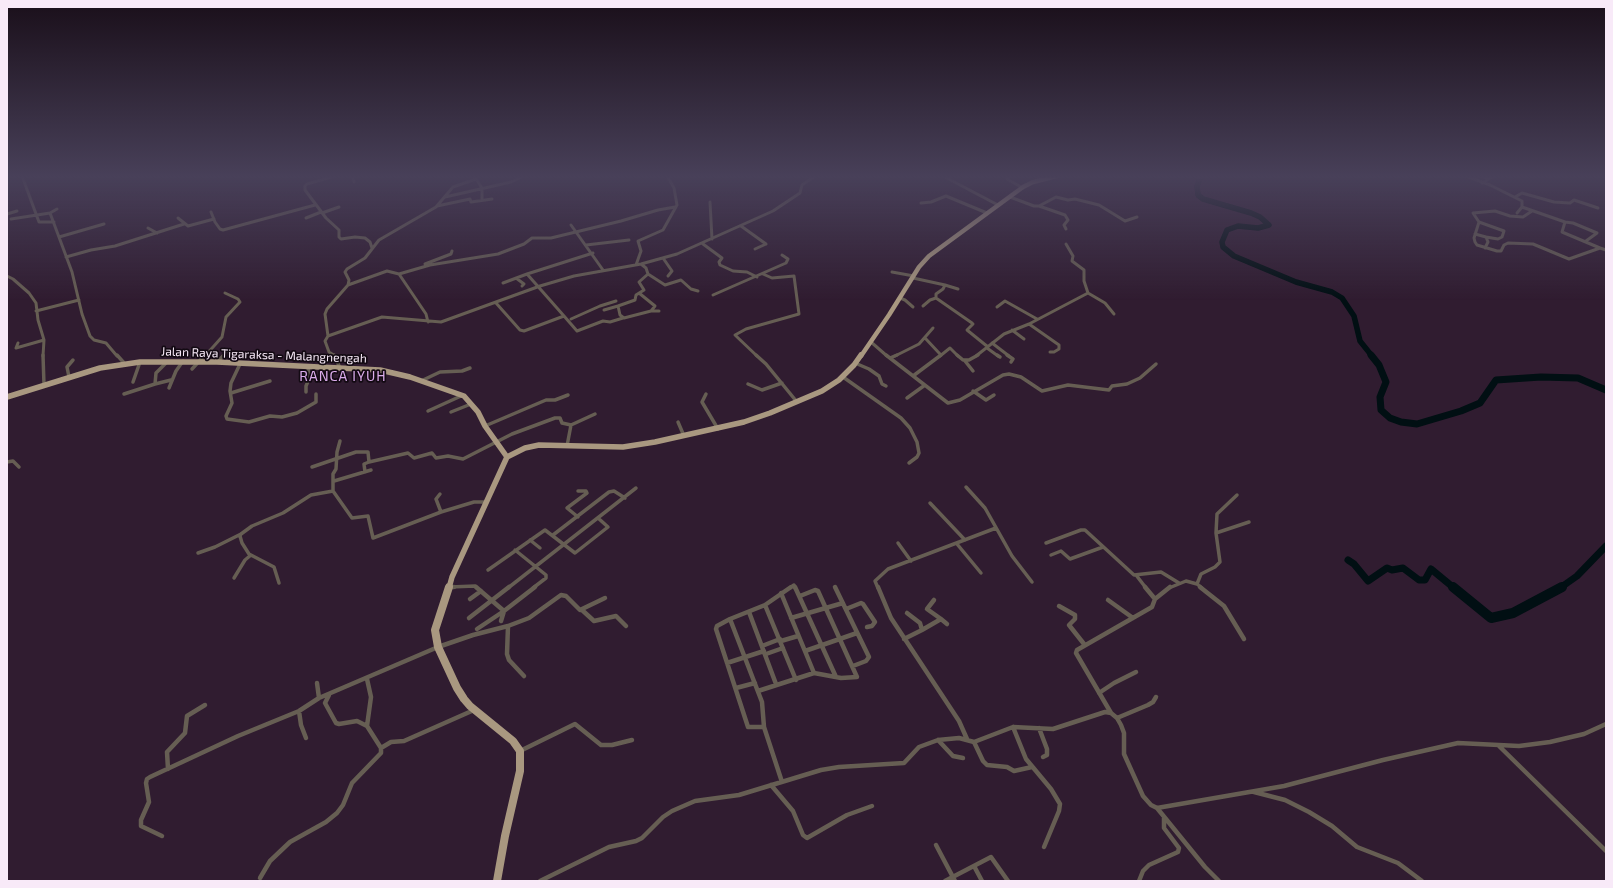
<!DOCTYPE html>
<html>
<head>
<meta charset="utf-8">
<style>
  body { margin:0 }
  #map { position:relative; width:1613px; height:888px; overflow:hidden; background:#301c30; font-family:"Exo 2",sans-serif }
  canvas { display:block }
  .frame { position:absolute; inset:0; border:8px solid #f8eaf8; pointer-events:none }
</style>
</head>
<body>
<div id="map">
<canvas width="1613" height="888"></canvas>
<div class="frame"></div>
</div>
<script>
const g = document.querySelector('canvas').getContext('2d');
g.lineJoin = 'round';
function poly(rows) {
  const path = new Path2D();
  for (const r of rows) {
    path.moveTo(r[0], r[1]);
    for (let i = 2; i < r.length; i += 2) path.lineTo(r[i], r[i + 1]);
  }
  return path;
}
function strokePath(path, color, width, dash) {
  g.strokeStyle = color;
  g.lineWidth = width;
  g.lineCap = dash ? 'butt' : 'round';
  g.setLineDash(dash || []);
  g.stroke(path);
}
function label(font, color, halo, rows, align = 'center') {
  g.font = font + ' "Exo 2",sans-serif';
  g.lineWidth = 3.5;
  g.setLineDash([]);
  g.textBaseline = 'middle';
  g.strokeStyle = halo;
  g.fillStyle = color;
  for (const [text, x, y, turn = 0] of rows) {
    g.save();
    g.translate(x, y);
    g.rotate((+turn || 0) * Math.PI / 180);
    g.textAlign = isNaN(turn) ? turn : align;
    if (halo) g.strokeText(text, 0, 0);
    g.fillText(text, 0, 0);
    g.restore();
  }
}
strokePath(poly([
  [1201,176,1197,186,1198,195,1203,199,1251,213,1260,217,1269,225,1258,228,1238,226,1227,230,1222,242,1223,247,1234,256,1296,282,1332,292,1342,298,1354,316,1360,341,1372,356]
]), '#010f13', 5.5);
strokePath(poly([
  [1371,355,1379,365,1386,382,1380,397,1381,410,1390,418,1401,422,1417,424,1461,411,1480,403,1496,380,1541,377,1578,378,1606,390],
  [1348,560,1354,564,1368,581,1387,568,1392,570,1403,568,1419,580,1425,580,1431,569,1454,588],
  [1560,588,1577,576,1606,546]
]), '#010f13', 7);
strokePath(poly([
  [1453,587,1491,618,1513,613,1562,587]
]), '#010f13', 10);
strokePath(poly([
  [22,176,39,222,54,222],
  [335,176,307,184,305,186,305,190,326,218,339,230,339,237,341,239,355,237,365,238,370,242,372,248],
  [352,176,354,182],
  [474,176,482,188],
  [943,176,998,205],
  [1009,176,1007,179,1023,188],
  [1466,176,1490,185,1522,201,1522,207,1565,222,1562,232,1600,248,1569,259,1533,244,1508,243,1504,245,1501,251,1497,251,1477,245,1475,242,1474,238,1479,222],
  [1481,176,1489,179],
  [1482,183,1494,176],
  [482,188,482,200],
  [445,197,511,182,522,177],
  [1010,197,1034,206,1039,206,1056,197,1068,200,1075,199,1099,205,1125,221,1137,217],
  [1515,197,1522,193,1554,202,1570,203,1574,200,1598,208],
  [710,202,712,239],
  [921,203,931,202,946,196,987,213],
  [437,206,470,199,471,202,492,199],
  [1039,206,1065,215,1068,220,1064,225,1066,229],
  [57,209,50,213,72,272,82,314,90,336,94,340,106,343,117,356],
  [211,212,215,222,220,229,223,230,315,205],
  [322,213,339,207],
  [1517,213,1522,207],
  [7,214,17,211],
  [178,218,188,226,214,219],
  [306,218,321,212],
  [11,219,50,213],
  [1565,222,1573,223,1597,233,1586,241],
  [571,225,603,270],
  [741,226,766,244],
  [148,228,157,233],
  [1475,234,1486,237,1488,242,1485,248],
  [59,237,104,224],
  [1486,237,1498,239,1502,237,1504,231,1479,222,1473,213,1495,211,1510,216,1523,217,1532,211],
  [703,244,722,258,719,262,720,265,733,271,747,272,757,277],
  [1066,244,1073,256,1072,261,1084,270,1084,281,1088,293],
  [586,245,629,240],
  [1600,248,1606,250],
  [755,249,766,244],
  [66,257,91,250,115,246,184,224],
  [663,258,672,271,668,276],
  [425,264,451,254,452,251],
  [641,264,646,268,648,274,665,285,681,280,691,289,698,291],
  [636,265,641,251,638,241,663,230,677,205,674,188,667,176],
  [892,272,914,276],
  [399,274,426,314,428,322],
  [648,274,639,282,644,290,636,295,635,300,618,306,620,315,624,318,651,311],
  [7,276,13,279,29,293,36,303,38,320,44,340,43,356],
  [516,278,524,284,522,286],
  [913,278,945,285,943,289,936,294,936,298,972,323,973,324,967,330,988,347],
  [503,283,527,274],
  [348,285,387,271,399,274,430,265,498,254,524,244,532,238,551,238,621,221,658,210,675,207],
  [945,285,958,289],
  [639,293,655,306,651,311,659,311],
  [713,295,786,263,788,259,782,255],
  [900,298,905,300,913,307],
  [496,303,520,330,524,331,564,316,577,331,603,321,610,322,623,318],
  [923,306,930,300,936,298],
  [997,307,1005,301,1037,319],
  [604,310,618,306],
  [36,311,79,300],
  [564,316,527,274,593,253],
  [571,319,600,306,616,301],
  [1029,324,1059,345,1059,349,1054,352,1050,352],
  [1012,330,1024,339],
  [328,336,382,317,441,322,540,286,574,276,641,264,677,254,773,211,800,193,802,185,815,176],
  [925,338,940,354],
  [871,342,887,356],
  [18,343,16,348,44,340],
  [992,343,1009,356],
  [987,348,998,356],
  [205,356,222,337,226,317,240,302,238,299,225,293],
  [223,356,227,351],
  [335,356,329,352,325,341,328,336,325,314,327,309,348,285,349,280,345,272,347,269,365,258,379,240,436,207,453,187,476,179],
  [757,356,735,335,746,329,799,314,794,276,772,278,763,274],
  [895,356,919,344,933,328],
  [940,356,950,348,958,356],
  [976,356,1004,334,1029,324,1088,293,1105,303,1114,314]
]), '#665e53', 3);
strokePath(poly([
  [43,355,44,385],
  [117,355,125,364],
  [334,355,340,368],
  [756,355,766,364,797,402],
  [886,355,948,403,960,400,1003,375,1009,374,1021,377,1042,391,1068,385,1109,390,1112,386,1127,384,1140,378,1156,364],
  [957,355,963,360,969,360,978,355],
  [997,355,1000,357],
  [1007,355,1013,359,1011,362],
  [890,358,897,355],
  [965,361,973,371],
  [217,362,224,355],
  [855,363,869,369,879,376,882,384,886,386],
  [240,364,231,383,230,391,232,403,226,416,227,419,249,422,270,416,282,417,297,413,316,402,316,394],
  [192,369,205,355],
  [913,376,941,355],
  [69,377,67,367,73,360],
  [843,377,901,418,910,428,917,442,919,453,917,457,909,463],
  [421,381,440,372,462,371,470,368],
  [133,382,140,362],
  [155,384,171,380],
  [748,384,762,390,782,383],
  [169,388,176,371,183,361],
  [973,391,986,400,994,395],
  [306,392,306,386,309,379,308,367],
  [231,393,270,381],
  [124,394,155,384,156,373,167,362],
  [706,394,702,402,718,429],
  [907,398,925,385],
  [428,411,461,396],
  [451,412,471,404],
  [678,422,684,436],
  [485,426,546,400,555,400,568,395],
  [340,441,337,452,336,469,333,474,333,491,352,518,368,516,373,538,441,512,474,502,487,502],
  [567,446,571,425,595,414],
  [7,462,13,461,19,467],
  [312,467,356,452,368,452,369,462,408,453,414,458,432,453,436,458,448,456,463,459,512,434,555,418,560,418,562,423,571,425],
  [365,472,364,464,369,462],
  [334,481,371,470],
  [966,487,985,508,1012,556,1032,582],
  [578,491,586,491,587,493,567,508,578,517],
  [440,494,436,499,441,512],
  [930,503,965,540],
  [1216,533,1217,514,1237,495],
  [553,535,609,492,614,491,625,498],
  [530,540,540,548],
  [898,543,911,561],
  [1046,543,1081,530,1085,530,1134,575,1161,572,1179,583],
  [957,544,981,573],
  [515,550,546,575,546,578,533,588],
  [198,553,215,547,241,534],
  [1051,555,1061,551,1070,559,1103,547],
  [488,570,545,530,575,553,608,527,598,518],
  [1136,575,1146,588],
  [234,578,245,560,251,555],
  [279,583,274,567,249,554,242,543,240,536,241,534,252,526,283,513,311,495,333,491],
  [1197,584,1201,574,1215,567,1220,562,1216,533,1249,522],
  [450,587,475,586,477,588],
  [508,588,636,488],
  [790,588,794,585,795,588],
  [878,588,875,581,888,569,996,528],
  [1169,588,1186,581,1197,584,1202,588]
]), '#665e53', 3.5);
strokePath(poly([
  [450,587,454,587],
  [476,587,504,611,501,621],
  [795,587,836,677],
  [835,587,869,657,866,661,853,666],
  [878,587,891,618,959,721,967,739],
  [1145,587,1155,599],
  [1170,587,1155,599,1152,607,1077,650,1076,653,1111,713,1117,718,1121,725,1124,733,1124,754,1143,796,1151,805,1157,808,1284,786,1383,760,1458,743,1519,746,1550,742,1584,734,1606,724],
  [1200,587,1224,606,1244,639],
  [781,593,814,673],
  [470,599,481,591],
  [1108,600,1133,618],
  [765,605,796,680],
  [1059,606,1075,615,1075,619,1069,625,1084,644],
  [846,609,861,603,863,604,875,622,872,626,867,627],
  [582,610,594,621,616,616,626,626],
  [749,612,776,684],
  [469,618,509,587],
  [791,618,843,603],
  [730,619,762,702,764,727,782,782],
  [941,619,947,624],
  [508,626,507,654,509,660,524,676],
  [477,629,504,611,535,587],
  [922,630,941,619,927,609,934,600],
  [904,639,922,630,920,623,907,613],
  [781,641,798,636],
  [762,646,780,639],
  [805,651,857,633],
  [766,654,783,648],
  [727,663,764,651],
  [367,679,371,697,367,726],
  [317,683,319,698],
  [736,688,755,683],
  [758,691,814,673,841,678,857,677,818,591,815,590,800,596],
  [1099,693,1114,683,1136,672],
  [299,711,301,725,306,738],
  [1117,718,1148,705,1153,702,1156,697],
  [764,727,748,727,716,629,717,626,730,619,765,605,791,587],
  [1013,727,1026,759,1051,789,1060,804,1059,811,1044,847],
  [1039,728,1047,749,1047,755,1043,757],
  [938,740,953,756,963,758],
  [974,742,983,761,987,765,1007,767,1014,771,1032,767],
  [1499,746,1606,851],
  [381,748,391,742,404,741,474,710],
  [520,751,575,724,601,745,612,745,632,740],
  [168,769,167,752,185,733,187,716,205,705],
  [771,785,793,811,803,835,807,838,847,815,872,806],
  [1254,792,1285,800,1309,812,1332,826,1357,847,1398,863,1422,881],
  [1157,808,1205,867,1219,881],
  [162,836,141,826,141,820,149,802,146,783,147,779,150,777,238,736,299,711,319,698,438,647,473,635,508,626,529,618,561,595,566,596,580,610,605,598],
  [936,845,955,881],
  [974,866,982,881],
  [260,878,270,861,290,842,326,822,337,813,343,805,352,783,381,753,381,748,367,726,357,721,339,724,336,723,325,703,329,695],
  [540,881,609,847,636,841,642,838,663,817,672,811,695,801,739,795,821,770,839,767,904,763,919,747,938,740,959,738,974,742,1013,727,1053,729,1105,712,1111,713],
  [945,881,991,857,1008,881],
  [1139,881,1143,871,1149,865,1178,852,1179,848,1164,828,1164,818]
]), '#665e53', 4.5);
strokePath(poly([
  [861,356,889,315,919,267,929,256,1023,187,1033,182,1057,176]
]), '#a99880', 4.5);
strokePath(poly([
  [7,397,100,368,140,362,217,362,380,370,410,377,464,396,478,412,485,426,507,457],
  [507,457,525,448,539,445,623,447,655,442,744,422,770,413,822,391,839,380,854,365,861,355],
  [449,588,452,577,507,457]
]), '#a99880', 5.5);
strokePath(poly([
  [449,587,435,630,438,647,457,688,464,699,470,706,513,741,520,751,520,771,505,836,497,881]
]), '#a99880', 8);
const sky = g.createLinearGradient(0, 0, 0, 300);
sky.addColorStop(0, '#1a0f1a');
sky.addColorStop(0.59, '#484059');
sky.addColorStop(1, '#48405900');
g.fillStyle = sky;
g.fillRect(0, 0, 1613, 300);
label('12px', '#f8eaf8', '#130a13', [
  ["Jalan Raya Tigaraksa - Malangnengah",264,355,2]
]);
g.letterSpacing = '1px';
label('14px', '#dbaceb', '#130a13', [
  ["RANCA IYUH",343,376]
]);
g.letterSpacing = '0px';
</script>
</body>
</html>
